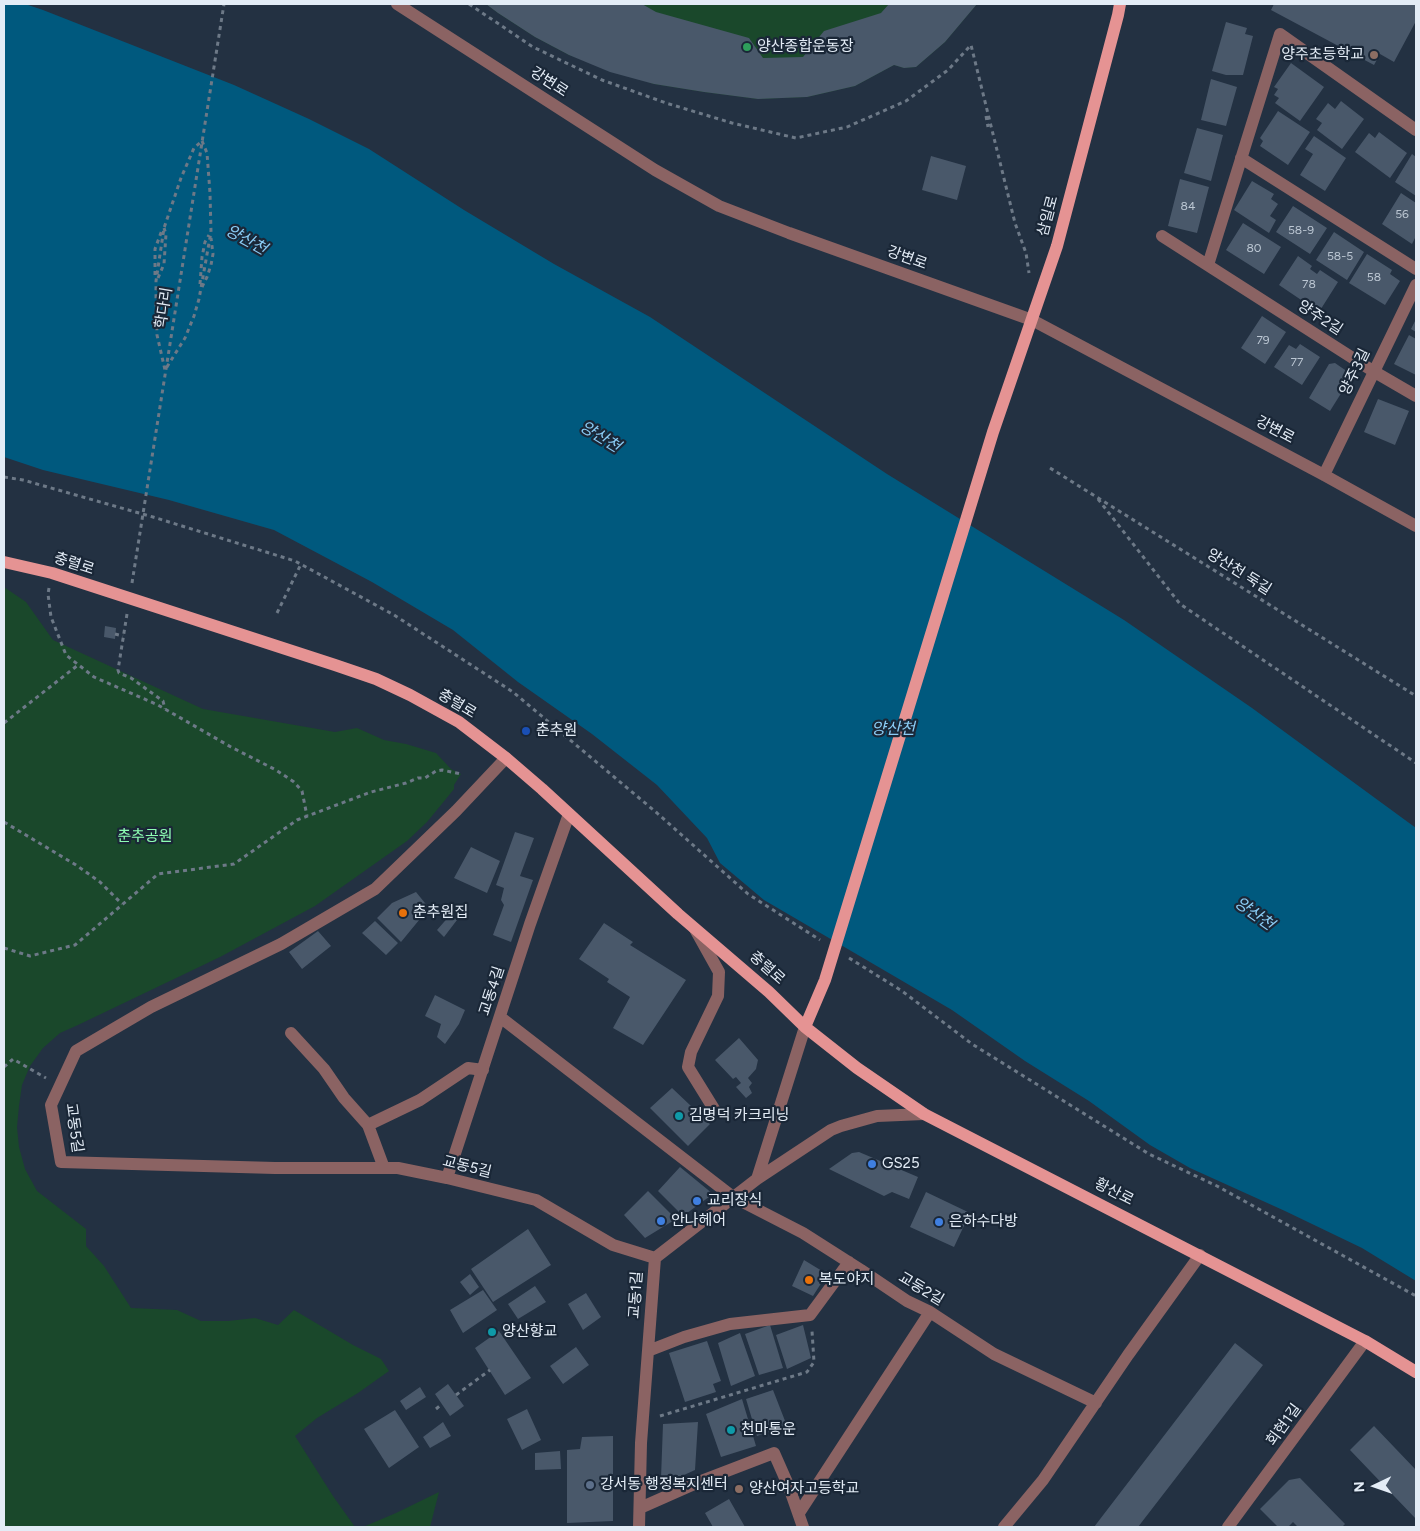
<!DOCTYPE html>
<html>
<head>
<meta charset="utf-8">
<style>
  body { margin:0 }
  #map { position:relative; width:1420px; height:1531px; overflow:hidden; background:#233142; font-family:Figtree,sans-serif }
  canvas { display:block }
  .frame { position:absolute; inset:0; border:5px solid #e3ecf6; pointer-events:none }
  .north { position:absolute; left:1350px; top:1461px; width:50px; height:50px; -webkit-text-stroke:4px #1a2737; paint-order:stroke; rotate:267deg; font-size:14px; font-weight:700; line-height:20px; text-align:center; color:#e3ecf6 }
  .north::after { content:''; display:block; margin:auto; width:18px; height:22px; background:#e3ecf6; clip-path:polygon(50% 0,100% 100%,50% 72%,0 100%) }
</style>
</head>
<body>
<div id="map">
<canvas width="1420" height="1531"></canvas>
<div class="frame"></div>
<div class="north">N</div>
</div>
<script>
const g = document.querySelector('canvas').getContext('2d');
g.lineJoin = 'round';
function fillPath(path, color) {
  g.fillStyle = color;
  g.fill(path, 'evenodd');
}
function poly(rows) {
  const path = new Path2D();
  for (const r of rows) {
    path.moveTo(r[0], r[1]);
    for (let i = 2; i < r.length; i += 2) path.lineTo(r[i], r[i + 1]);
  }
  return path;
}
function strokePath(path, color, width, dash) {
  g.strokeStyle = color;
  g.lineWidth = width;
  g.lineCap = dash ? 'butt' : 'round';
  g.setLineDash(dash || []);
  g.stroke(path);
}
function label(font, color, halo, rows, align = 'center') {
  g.font = font + ' Figtree,"Noto Sans KR",sans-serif';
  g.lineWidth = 4.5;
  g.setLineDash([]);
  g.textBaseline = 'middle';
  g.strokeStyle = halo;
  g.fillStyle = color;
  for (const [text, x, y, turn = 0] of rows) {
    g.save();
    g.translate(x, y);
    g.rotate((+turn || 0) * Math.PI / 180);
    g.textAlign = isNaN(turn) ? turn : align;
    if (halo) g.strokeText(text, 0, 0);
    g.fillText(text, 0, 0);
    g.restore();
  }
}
fillPath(poly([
  [486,4,977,4,945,42,916,67,904,68,894,65,855,86,807,97,758,99,704,92,654,84,569,55,535,37,498,13],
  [4,587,26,602,53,640,203,709,335,732,357,728,384,740,406,744,436,753,451,769,461,774,454,785,454,789,441,805,427,822,407,841,315,906,220,957,78,1025,60,1033,43,1048,30,1066,22,1085,19,1106,17,1127,19,1147,25,1169,37,1191,86,1229,86,1246,104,1266,131,1308,177,1310,201,1321,228,1321,255,1318,278,1325,294,1310,353,1345,381,1359,389,1371,358,1393,317,1418,295,1436,333,1496,355,1527,4,1527],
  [439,1492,430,1527,363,1527,396,1513]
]), '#1a482b');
fillPath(poly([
  [4,4,25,4,43,10,234,85,309,119,369,149,464,210,554,264,650,317,887,474,1124,620,1252,708,1416,828,1416,1281,1362,1248,1285,1211,1190,1168,1150,1145,1089,1101,1025,1061,952,1010,764,900,720,863,707,838,657,785,592,734,518,682,453,630,372,582,274,530,169,500,43,470,4,457]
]), '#00597e');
fillPath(poly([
  [486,4,642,4,656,12,749,38,763,58,803,57,824,31,881,13,889,4,977,4,945,42,916,67,904,68,894,65,855,86,807,97,758,99,704,92,654,84,610,72,569,55,535,37,498,13],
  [1274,4,1416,4,1416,21,1394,62,1380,54,1374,65,1271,10],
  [1226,22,1247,28,1245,34,1253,36,1243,75,1226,75,1212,71],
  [1291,63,1324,87,1300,121,1275,103,1279,98,1274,95,1278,89,1274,87],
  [1211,79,1237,87,1226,126,1201,120],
  [1341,101,1364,119,1342,149,1317,130,1322,123,1316,119,1328,103,1335,109],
  [1278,111,1310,132,1288,165,1260,146,1263,141,1260,138],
  [1197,128,1223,135,1211,181,1184,173],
  [1379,132,1407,153,1390,178,1355,152,1369,133,1375,138],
  [1314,136,1346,158,1325,191,1300,175,1313,154,1305,149],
  [1412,154,1416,157,1416,196,1395,182],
  [931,156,966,166,957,200,922,190],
  [1180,179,1209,187,1197,233,1168,226],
  [1252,181,1274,194,1271,199,1278,204,1270,216,1276,220,1269,233,1234,210],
  [1401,193,1416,203,1416,236,1412,244,1382,224],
  [1293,206,1327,228,1310,254,1276,232],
  [1243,223,1281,247,1264,274,1226,250],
  [1334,232,1364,252,1347,280,1316,260],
  [1367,254,1392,270,1390,274,1400,281,1385,305,1349,283],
  [1298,256,1312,266,1310,269,1317,274,1320,270,1338,282,1319,312,1279,285],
  [1262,316,1286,332,1265,364,1241,348],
  [1416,319,1416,332,1411,329],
  [1409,335,1416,339,1416,375,1394,364],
  [1300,344,1320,357,1302,385,1274,367,1289,345,1296,349],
  [1335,363,1348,372,1346,376,1350,379,1330,411,1309,398,1329,364],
  [1378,399,1409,411,1395,445,1364,432],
  [105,626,116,628,115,639,104,637],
  [515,832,534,838,520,876,533,880,511,942,493,935,504,905,501,900,504,888,496,885],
  [471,847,500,861,487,893,454,878],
  [416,892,429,908,401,942,377,918,392,903],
  [451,914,457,920,444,937,437,930],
  [375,921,398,943,386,955,362,933],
  [604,923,633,942,630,945,686,980,643,1045,613,1028,630,997,607,982,609,979,579,959],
  [318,931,331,946,302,969,289,952],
  [435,995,465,1010,459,1024,445,1044,437,1037,441,1024,425,1016],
  [739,1038,758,1060,756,1069,748,1078,752,1083,749,1087,752,1093,746,1098,736,1087,741,1083,736,1077,733,1079,715,1060],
  [672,1088,710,1124,688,1146,650,1108],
  [859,1152,918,1177,909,1199,892,1192,884,1196,829,1169,852,1153],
  [680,1167,713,1194,683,1216,658,1191],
  [648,1191,676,1219,645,1238,624,1215],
  [926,1192,970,1213,954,1247,910,1227],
  [528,1229,551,1265,493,1302,471,1269],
  [804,1260,827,1274,813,1296,792,1286],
  [470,1274,479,1287,470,1295,460,1282],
  [535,1286,546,1302,518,1319,508,1304],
  [483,1290,497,1310,463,1333,450,1310],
  [586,1293,601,1317,583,1330,568,1304],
  [770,1325,783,1368,759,1375,745,1334],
  [803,1325,811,1358,787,1369,776,1335],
  [499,1331,531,1378,505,1395,475,1348],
  [740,1333,755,1376,731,1386,718,1343],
  [707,1341,721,1381,713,1384,716,1392,685,1402,669,1353],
  [1235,1343,1263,1365,1138,1527,1094,1527],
  [576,1347,589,1365,563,1384,550,1366],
  [448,1384,464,1406,450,1416,435,1394],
  [420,1387,426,1397,406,1410,400,1401],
  [773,1390,787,1426,757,1436,746,1399],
  [742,1399,756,1446,721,1457,706,1414],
  [527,1409,541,1440,522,1450,507,1419],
  [395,1410,419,1447,389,1468,364,1429],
  [443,1422,451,1436,430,1448,423,1437],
  [698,1422,695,1470,673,1480,661,1478,663,1424],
  [1374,1426,1416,1470,1416,1519,1350,1450],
  [613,1436,613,1521,567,1523,567,1450,580,1449,582,1437],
  [560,1451,561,1469,535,1470,535,1453],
  [1300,1478,1345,1524,1342,1527,1298,1527,1293,1522,1288,1527,1278,1527,1260,1509,1289,1480],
  [729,1499,745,1527,713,1527,705,1513]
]), '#49586a');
strokePath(poly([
  [469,4,533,47,602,80,666,103,732,123,796,138,847,127,906,101,948,70,971,45,1015,223,1026,253,1029,273],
  [986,116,988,127],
  [202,141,207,153,210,193,211,232,199,299,194,316,185,338,165,370,157,335,156,304,156,281,164,228,181,178,194,148,202,141],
  [155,275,155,249,162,230],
  [158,278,164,264,166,234,164,228],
  [200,284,202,257,205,242,209,235],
  [202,287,207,277,211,265,213,254,211,238],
  [1050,468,1416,696],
  [4,477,23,480,153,517,295,561,394,615,513,692,657,813,748,894,820,940],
  [1098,499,1180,604,1416,763],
  [132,583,224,4],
  [49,588,48,594,51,617,66,655,94,677,158,705,231,747,276,770,294,782,302,791,307,816],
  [277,613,301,564],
  [127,614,118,670,119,673,131,678,163,701,165,709],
  [115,634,123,636],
  [4,723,78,665],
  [4,822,76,865,100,882,122,904],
  [4,948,30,956,75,945,158,874,234,864,297,820,371,792,406,783,418,778,425,778,436,771,442,770,461,774],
  [849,958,902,991,972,1044,1149,1154,1217,1186,1416,1296],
  [4,1067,13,1059,46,1078],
  [456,1395,490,1370],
  [436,1409,442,1404],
  [660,1416,807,1372,814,1362,812,1331]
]), '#6d7987', 3, [4, 4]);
strokePath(poly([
  [397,4,655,170,719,206,789,233,1032,320,1324,475,1416,526],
  [1241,158,1416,269],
  [1162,236,1373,371,1416,396],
  [1208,265,1280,34,1416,130],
  [1324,475,1416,285],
  [506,758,456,811,375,889,281,944,151,1007,76,1051,51,1105,61,1162,275,1168,398,1168,447,1178,536,1200,613,1245,655,1258],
  [695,929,719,972,718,996,691,1052,688,1067,714,1109],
  [500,1017,733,1197,803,1233,861,1270,907,1301,930,1312,994,1354,1096,1403],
  [291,1033,324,1069,344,1098,368,1125,384,1168],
  [368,1125,420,1100,468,1068,483,1070],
  [447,1178,530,924,569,814],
  [757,1179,805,1027],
  [648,1351,684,1337,730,1324,810,1315,849,1262],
  [640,1508,701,1481,774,1453,789,1487,803,1527],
  [799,1513,930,1312],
  [639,1527,641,1443,655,1258,757,1179,831,1130,841,1126,877,1116,924,1114],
  [1004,1527,1043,1480,1128,1355,1200,1255],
  [1228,1527,1365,1341]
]), '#8b6363', 12);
strokePath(poly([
  [4,562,52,573,335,665,376,679,410,695,459,722,506,758,542,789,678,914,769,992,805,1027,857,1068,924,1114,1365,1341,1416,1372],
  [805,1027,825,980,993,432,1057,246,1118,15,1120,4]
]), '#e59393', 12);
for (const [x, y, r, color] of [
  [747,47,5,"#2e9e5b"],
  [1374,55,5,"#8d6e63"],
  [526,731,5,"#1a4fb4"],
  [403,913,5,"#e8710a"],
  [679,1116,5,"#0f9aa8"],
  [872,1164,5,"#3f7fe0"],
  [697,1201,5,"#3f7fe0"],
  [661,1221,5,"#3f7fe0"],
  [939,1222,5,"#3f7fe0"],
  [809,1280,5,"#e8710a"],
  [492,1332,5,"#0f9aa8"],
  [731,1430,5,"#0f9aa8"],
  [590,1485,5,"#5c6f8a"],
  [739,1489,5,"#8d6e63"]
]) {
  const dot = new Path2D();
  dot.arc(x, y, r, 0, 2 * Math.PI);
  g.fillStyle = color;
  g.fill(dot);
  strokePath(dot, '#1a2737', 2);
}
label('12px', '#bcc7d3', null, [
  ["84",1188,206],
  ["56",1402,214],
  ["58-9",1301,230],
  ["80",1254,248],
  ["58-5",1340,256],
  ["58",1374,277],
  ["78",1309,284],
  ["79",1263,340],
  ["77",1297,362]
]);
label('15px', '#e3ecf6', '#1a2737', [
  ["양산종합운동장",757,47],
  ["양주초등학교",1364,55,"right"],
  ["춘추원",536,731],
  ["춘추원집",413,913],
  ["김명덕 카크리닝",689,1116],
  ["GS25",882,1164],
  ["교리장식",707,1201],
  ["안나헤어",671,1221],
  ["은하수다방",949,1222],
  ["복도야지",819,1280],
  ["양산향교",502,1332],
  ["천마통운",741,1430],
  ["강서동 행정복지센터",600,1485],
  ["양산여자고등학교",749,1489]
], 'left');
label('15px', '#e3ecf6', '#1a2737', [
  ["강변로",549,82,33],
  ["삼일로",1048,216,-75],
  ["강변로",907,258,20],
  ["학다리",164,308,-81],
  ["양주2길",1320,318,33],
  ["양주3길",1355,372,-64],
  ["강변로",1275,430,28],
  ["충렬로",74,564,18],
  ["양산천 둑길",1239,572,32],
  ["충렬로",457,704,31],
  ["충렬로",767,968,42],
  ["교동4길",492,991,-72],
  ["교동5길",74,1128,82],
  ["교동5길",467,1167,14],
  ["황산로",1114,1192,27],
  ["교동2길",921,1289,31],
  ["교동1길",636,1295,-86],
  ["회현1길",1284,1425,-54]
]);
label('15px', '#8efeb3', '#1a2737', [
  ["춘추공원",145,837]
]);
label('italic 16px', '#8accf5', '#1a2737', [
  ["양산천",246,240,29],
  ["양산천",600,437,32],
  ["양산천",893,729],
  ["양산천",1254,914,36]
]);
</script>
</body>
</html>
